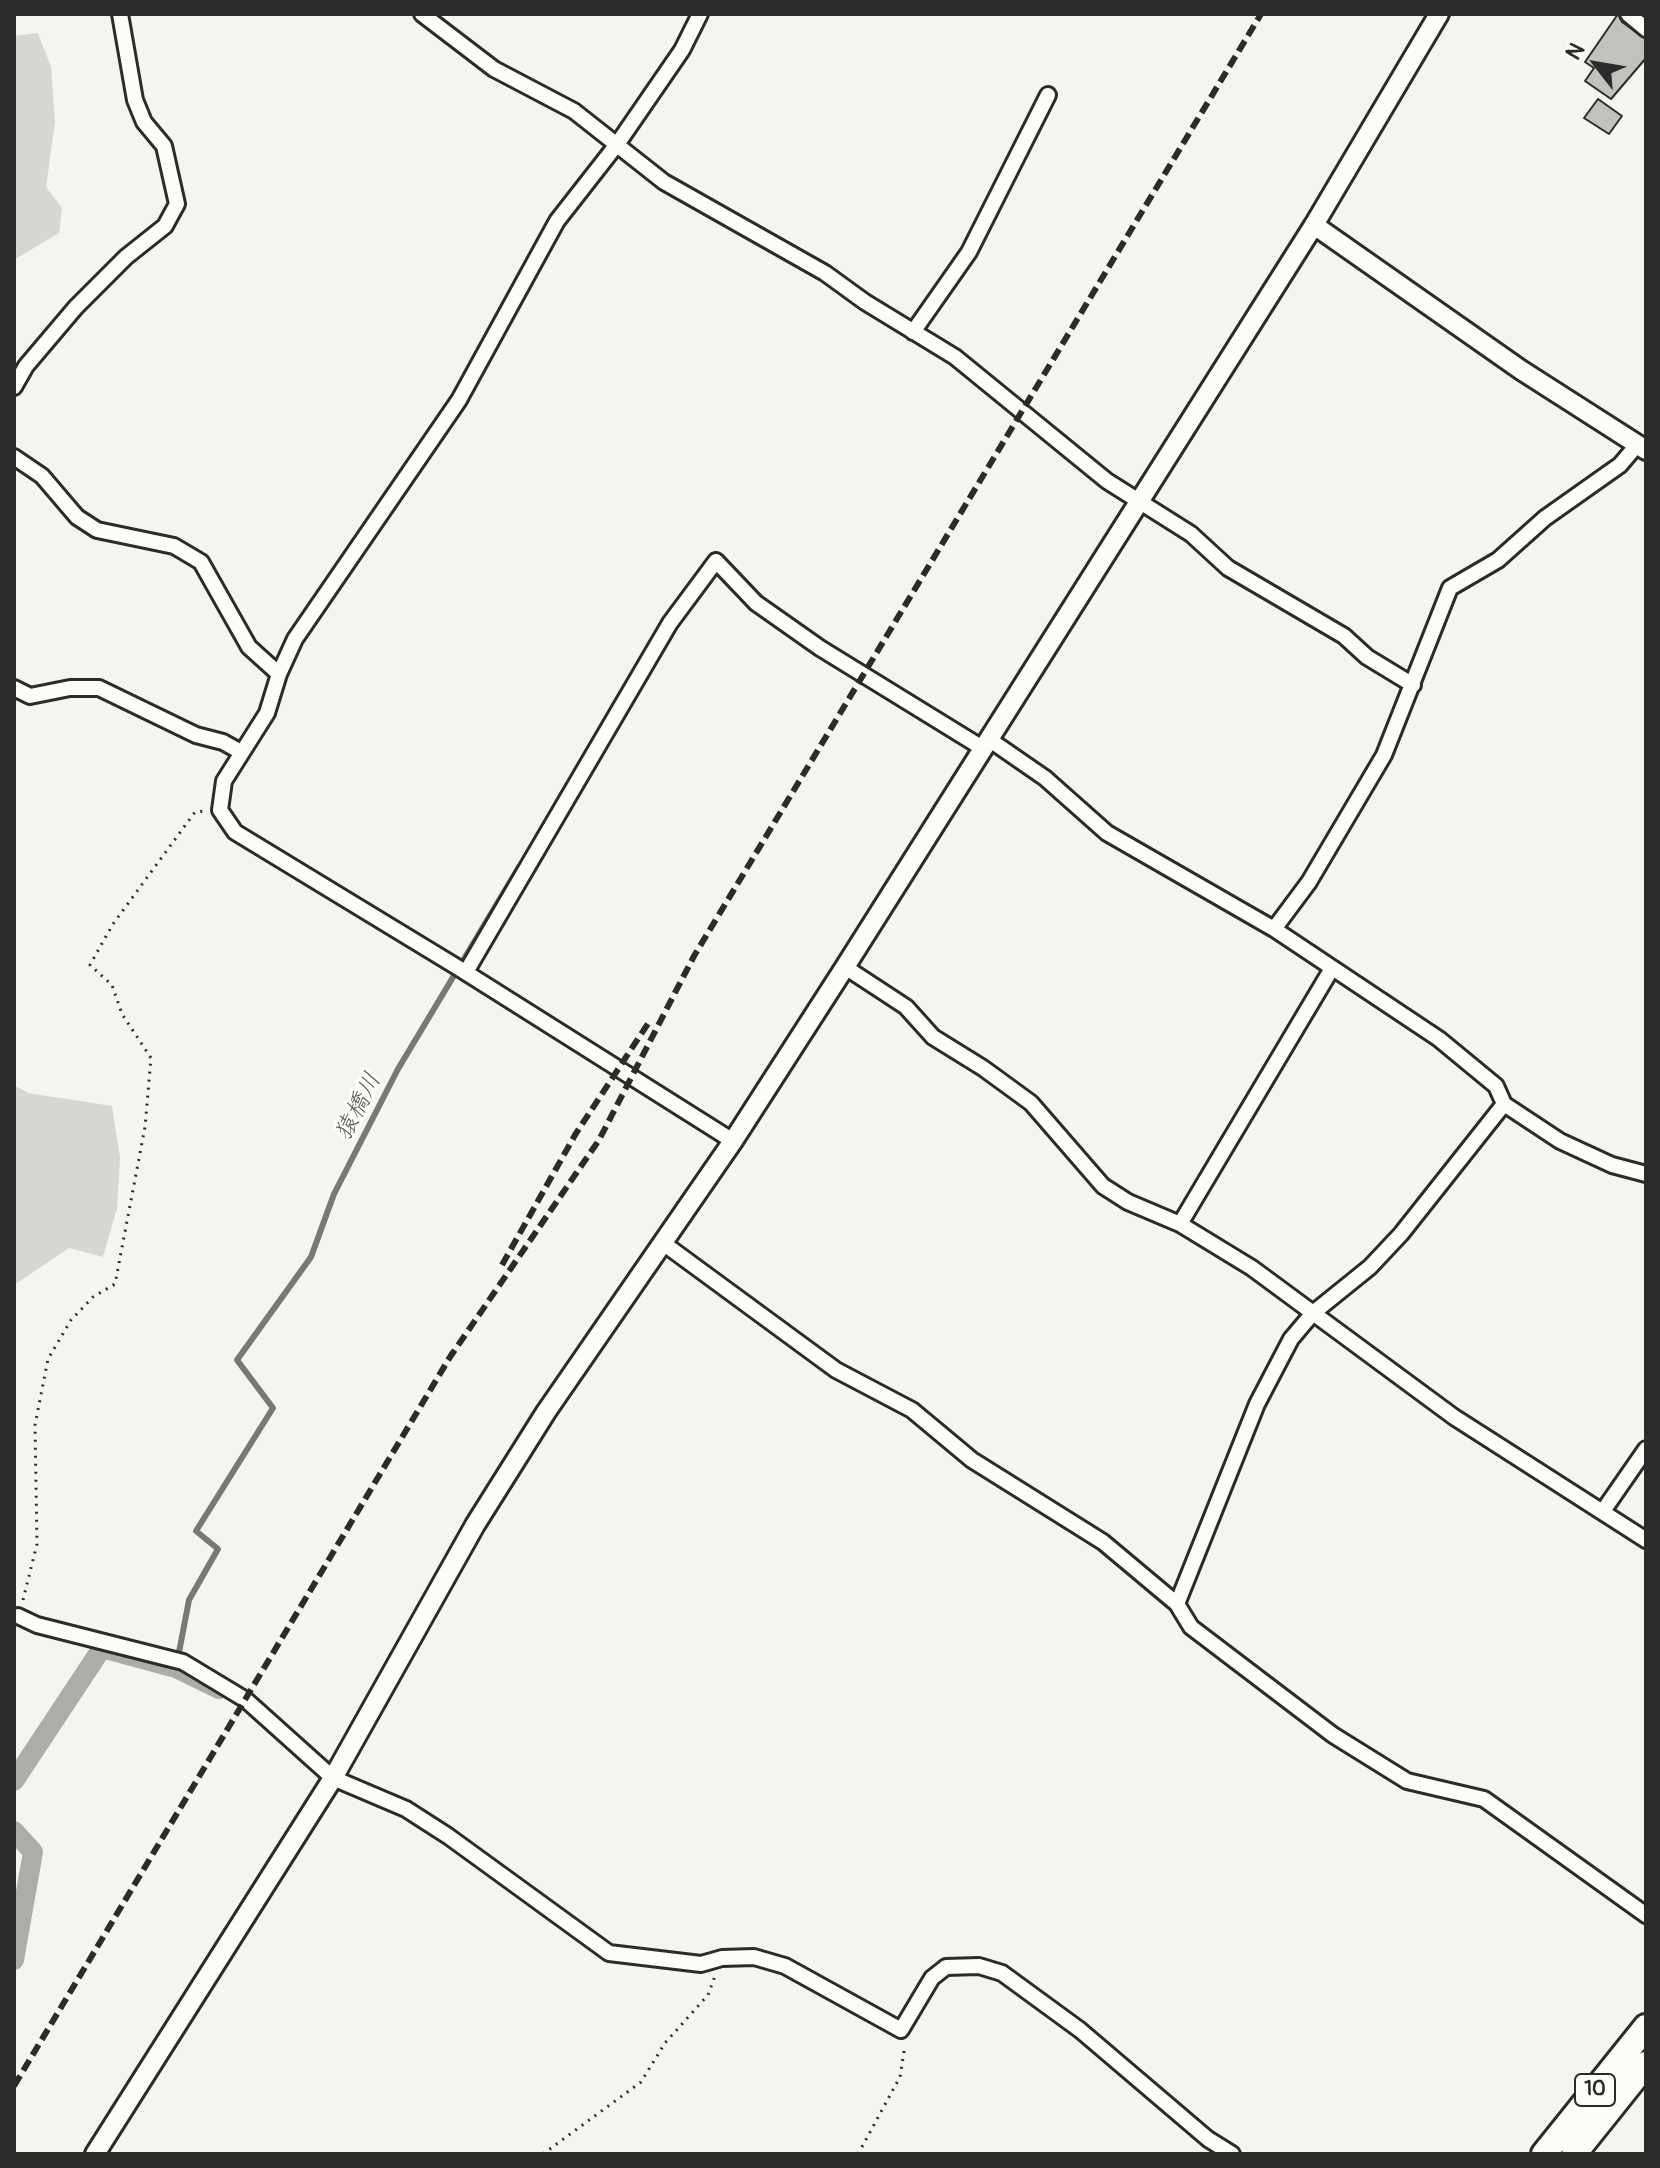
<!DOCTYPE html>
<html>
<head>
<meta charset="utf-8">
<style>
  body { margin:0 }
  #map { position:relative; width:1660px; height:2168px; overflow:hidden; background:#f5f4ef; font-family:Pangolin,sans-serif }
  canvas { display:block }
  .frame { position:absolute; inset:0; border:16px solid #2b2b2b; pointer-events:none }
  .north { position:absolute; left:1556px; top:24px; width:80px; height:80px; -webkit-text-stroke:6px #fdfcf7; paint-order:stroke; rotate:301deg; font-size:22px; font-weight:700; line-height:32px; text-align:center; color:#2b2b2b }
  .north::after { content:''; display:block; margin:auto; width:28px; height:36px; background:#2b2b2b; clip-path:polygon(50% 0,100% 100%,50% 72%,0 100%) }
</style>
</head>
<body>
<div id="map">
<canvas width="1660" height="2168"></canvas>
<div class="frame"></div>
<div class="north">N</div>
</div>
<script>
const c = document.querySelector('canvas').getContext('2d');
c.lineJoin = 'round';
function fill(path, color) {
  c.fillStyle = color;
  c.fill(path, 'evenodd');
}
function shape(rows) {
  const path = new Path2D();
  for (const r of rows) {
    path.moveTo(r[0], r[1]);
    for (let i = 2; i < r.length; i += 2) path.lineTo(r[i], r[i + 1]);
  }
  return path;
}
function trace(path, color, width, dash) {
  c.strokeStyle = color;
  c.lineWidth = width;
  c.lineCap = dash ? 'butt' : 'round';
  c.setLineDash(dash || []);
  c.stroke(path);
}
function label(font, color, halo, rows, align = 'center') {
  c.font = font + ' Pangolin,"Klee One",sans-serif';
  c.lineWidth = 7;
  c.setLineDash([]);
  c.textBaseline = 'middle';
  c.strokeStyle = halo;
  c.fillStyle = color;
  for (const [text, x, y, turn = 0] of rows) {
    c.save();
    c.translate(x, y);
    c.rotate((+turn || 0) * Math.PI / 180);
    c.textAlign = isNaN(turn) ? turn : align;
    if (halo) c.strokeText(text, 0, 0);
    c.fillText(text, 0, 0);
    c.restore();
  }
}
const green = shape([
  [38,33,51,67,55,122,46,187,62,208,59,233,14,260,14,36],
  [14,1085,28,1093,112,1106,120,1158,117,1208,103,1257,69,1248,14,1285]
]);
const stream = shape([
  [176,1668,189,1600,218,1549,196,1531,273,1408,237,1360,311,1257,334,1194,398,1069,519,867]
]);
const canal = shape([
  [14,1781,102,1648,176,1668,219,1689],
  [14,1831,33,1852,14,1960]
]);
const building = shape([
  [1618,14,1622,22,1646,39,1646,58,1611,99,1585,81,1594,68,1585,62,1618,14],
  [1598,99,1622,116,1609,134,1584,118,1598,99]
]);
const path = shape([
  [23,1600,37,1544,35,1425,48,1359,71,1320,93,1297,115,1284,145,1127,151,1058,122,1014,112,985,90,965,113,924,195,812,204,811],
  [543,2154,641,2082,665,2043,708,1995,715,1976],
  [858,2154,900,2077,905,2045]
]);
const minor = shape([
  [422,14,494,69,574,111,664,182,825,273,865,302,955,357,1107,481,1191,534,1228,568,1344,636,1367,657,1413,685],
  [700,14,682,50,618,143,557,221,459,400,295,639,279,674,267,713,224,781,220,810,235,832,457,967,733,1141],
  [1628,14,1646,29],
  [913,332,969,252,1048,95],
  [14,387,26,366,76,307,126,257,165,226,177,204,164,146,144,122,135,100,120,14],
  [14,457,42,476,77,517,97,530,174,546,201,562,249,647,279,674],
  [14,688,30,696,70,688,99,688,196,735,223,742,241,752],
  [990,740,1045,778,1107,833,1274,929,1439,1039,1496,1086,1504,1104,1560,1141,1612,1165,1646,1174],
  [1274,929,1309,882,1384,755,1450,588,1498,560,1545,518,1620,465,1637,445],
  [845,967,906,1007,933,1037,983,1068,1031,1103,1103,1186,1128,1202,1180,1224,1252,1268,1454,1417,1646,1540],
  [466,972,670,623,716,561,756,603,820,648,984,749],
  [1180,1224,1331,970],
  [663,1243,836,1370,912,1410,972,1460,1103,1542,1177,1604,1191,1627,1333,1735,1407,1781,1484,1799,1646,1915],
  [1603,1511,1646,1449],
  [1177,1604,1257,1404,1291,1339,1313,1313,1370,1267,1401,1234,1504,1104],
  [18,1616,37,1625,183,1662,246,1700,333,1778,406,1809,448,1836,609,1953,701,1964,722,1958,754,1957,785,1966,901,2030,932,1978,946,1967,979,1966,1002,1973,1080,2030,1208,2139,1232,2154]
]);
const tertiary = shape([
  [1314,225,1521,370,1646,450],
  [95,2154,333,1778,475,1525,546,1412,733,1141,845,967,1314,225,1439,14]
]);
const primary = shape([
  [1544,2154,1646,2027],
  [1574,2154,1646,2064]
]);
const rail = shape([
  [502,1265,575,1135,649,1022],
  [448,1360,599,1140,694,956,1261,14],
  [14,2086,453,1352]
]);
const shields = [
  [1595,2090,40]
];
const shieldNames = [
  ["10",1595,2090]
];
const waterNames = [
  ["猿橋川",359,1107,-63]
];
fill(green, '#d7d6d2');
trace(stream, '#797877', 6);
trace(canal, '#adaca9', 20);
fill(building, '#c2c1be');
trace(building, '#2b2b2b', 2);
trace(minor, '#2b2b2b', 20);
trace(tertiary, '#2b2b2b', 24);
trace(primary, '#2b2b2b', 30);
trace(path, '#2b2b2b', 3, [2, 6]);
trace(minor, '#fdfcf7', 14);
trace(tertiary, '#fdfcf7', 18);
trace(primary, '#fdfcf7', 24);
trace(rail, '#2b2b2b', 6, [12, 6]);
for (const [x, y, w] of shields) {
  const box = new Path2D();
  box.roundRect(x - w / 2, y - 16, w, 32, 6);
  c.fillStyle = '#fdfcf7';
  c.fill(box);
  trace(box, '#2b2b2b', 2);
}
label('bold 20px', '#2b2b2b', null, shieldNames);
label('italic 24px', '#585857', '#fdfcf7', waterNames);
</script>
</body>
</html>
